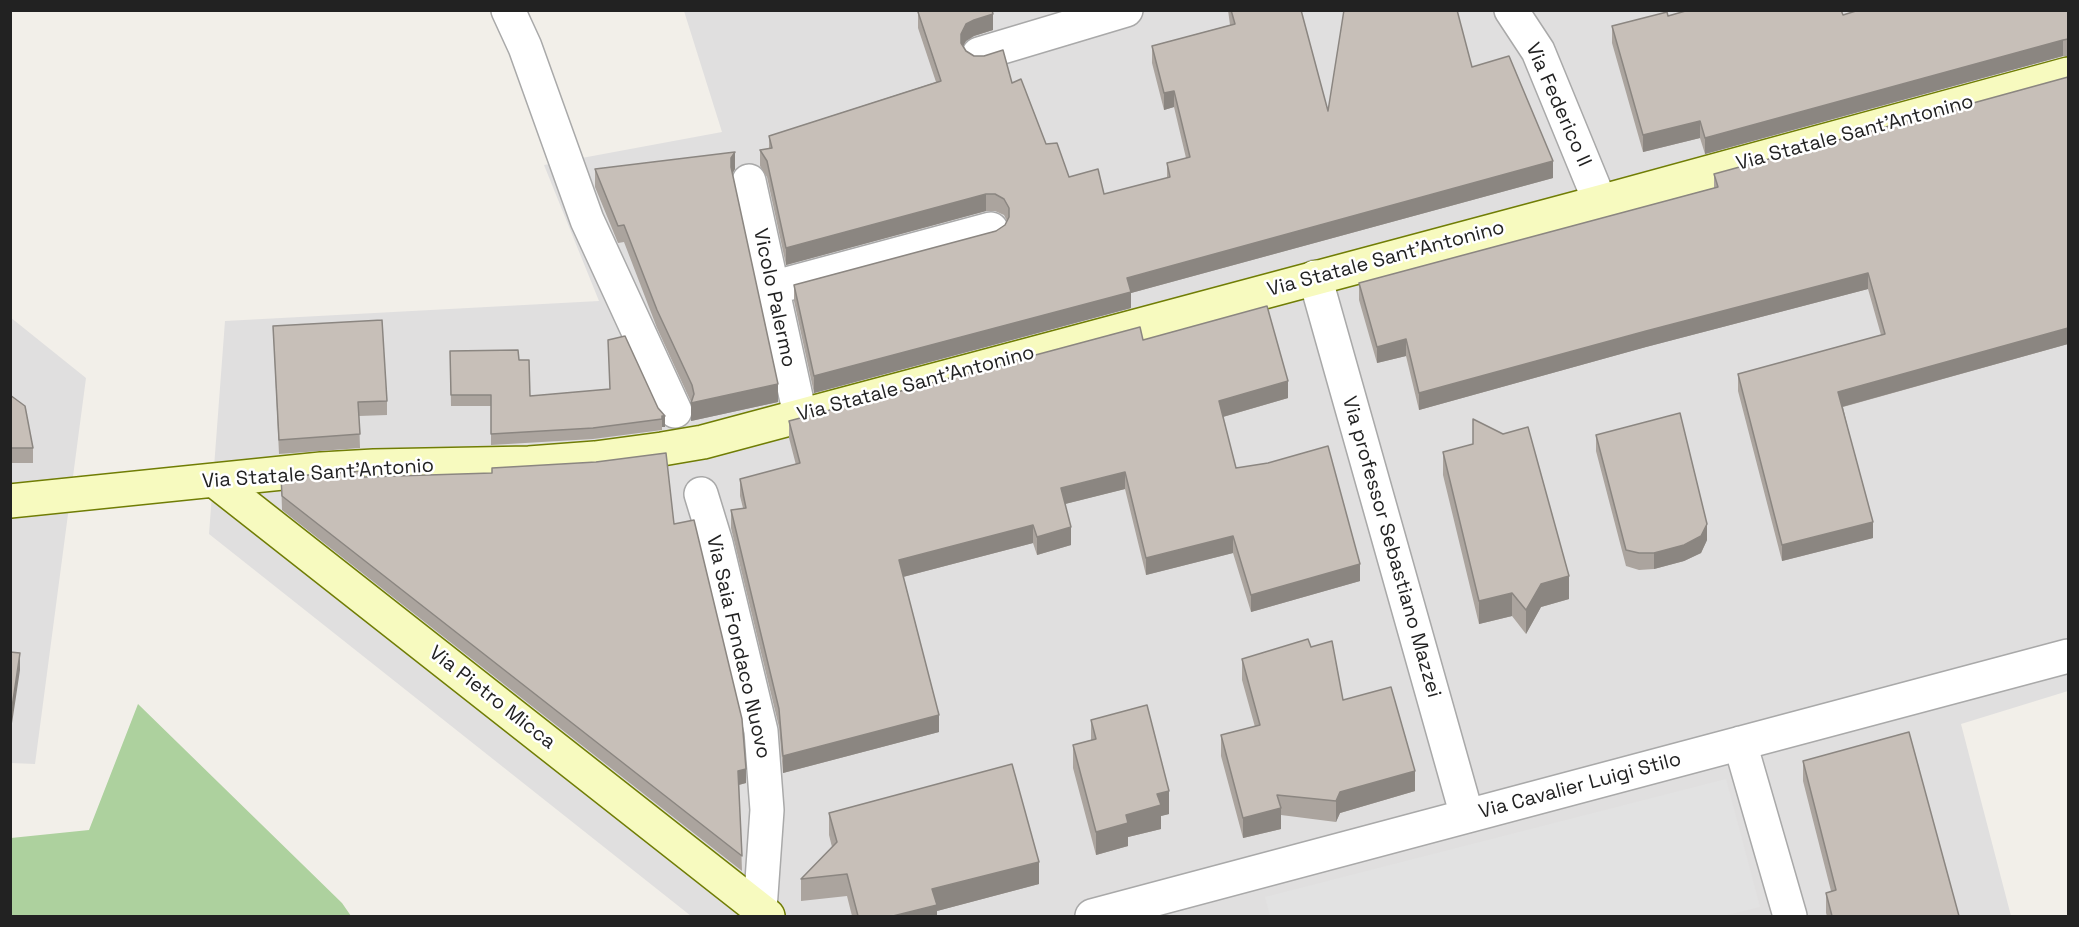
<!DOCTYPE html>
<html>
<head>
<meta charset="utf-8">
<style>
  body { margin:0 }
  #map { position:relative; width:2079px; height:927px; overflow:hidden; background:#f2efe9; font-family:"Space Grotesk",sans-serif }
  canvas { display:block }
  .frame { position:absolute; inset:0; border:12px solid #222; pointer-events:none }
</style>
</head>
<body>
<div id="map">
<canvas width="2079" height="927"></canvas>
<div class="frame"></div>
</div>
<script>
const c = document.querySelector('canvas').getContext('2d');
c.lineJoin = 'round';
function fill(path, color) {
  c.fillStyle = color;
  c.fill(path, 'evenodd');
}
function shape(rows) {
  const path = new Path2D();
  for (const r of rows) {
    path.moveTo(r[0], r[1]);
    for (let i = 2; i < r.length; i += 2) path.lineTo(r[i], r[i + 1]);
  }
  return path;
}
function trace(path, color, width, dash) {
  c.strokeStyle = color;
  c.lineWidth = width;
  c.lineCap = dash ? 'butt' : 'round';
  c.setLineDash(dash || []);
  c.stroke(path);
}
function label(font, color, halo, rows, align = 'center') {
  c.font = font + ' "Space Grotesk",sans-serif';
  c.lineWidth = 5;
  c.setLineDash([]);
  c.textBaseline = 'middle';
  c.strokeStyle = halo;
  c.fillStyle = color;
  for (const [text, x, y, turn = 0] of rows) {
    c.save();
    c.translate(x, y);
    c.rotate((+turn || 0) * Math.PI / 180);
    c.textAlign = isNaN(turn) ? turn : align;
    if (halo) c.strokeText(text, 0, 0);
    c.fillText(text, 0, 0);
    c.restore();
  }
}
const residential = shape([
  [684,11,2068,11,2068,691,1961,724,2011,916,691,916,209,534,225,321,599,301,544,165,722,132],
  [10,317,86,378,35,764,11,763]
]);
const forest = shape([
  [138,704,342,903,351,916,11,916,11,838,89,830]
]);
const parking = shape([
  [1726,779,1760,907,1723,916,1270,916,1265,897]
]);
const street = shape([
  [508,10,525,47,587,220,675,411],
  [1511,10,1538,51,1600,202],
  [979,54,1126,10],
  [749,181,800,415],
  [1315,277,1467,816],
  [772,288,991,229],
  [701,494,716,543,761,731,767,810,760,909],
  [1740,743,1790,916],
  [1092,916,2068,656]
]);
const secondary = shape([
  [215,481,768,916],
  [10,501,321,469,374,466,529,463,595,458,662,449,703,442,1600,202,2068,74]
]);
const wall = shape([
  [1228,10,1301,10,1328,111,1472,67,1553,178,1131,293,1131,308,814,393,794,301,794,285,996,231,1005,225,1007,221,1004,215,995,211,986,211,786,265,767,177,760,166,760,150,769,149,769,136,936,82,918,28,918,12,993,30,974,36,966,41,963,46,966,51,1012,83,1046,144,1069,177,1104,194,1167,178,1167,163,1186,158,1174,107,1164,110,1152,63,1152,46,1230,25],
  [2068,10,2068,56,2063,56,1705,154,1700,138,1643,152,1612,43,1612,26,1668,16,1843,15],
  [595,169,735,169,732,174,778,402,691,421,691,402,657,328,624,242,618,243,595,187],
  [1714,174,2068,344,1843,407,1873,538,1782,561,1738,391,1738,374,1881,335,1868,289,1646,347,1419,410,1406,356,1377,363,1359,300,1359,283,1714,188],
  [273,326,387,401,387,415,359,416,360,448,279,454],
  [608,340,658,408,665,427,662,427,662,430,593,439,491,445,491,406,451,406,450,351,519,360,530,396,610,389],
  [1143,340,1288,398,1223,417,1236,468,1360,581,1251,612,1233,553,1146,575,1125,489,1065,504,1071,545,1037,555,1033,543,903,577,939,732,783,773,779,727,731,528,731,510,743,508,740,496,740,479,796,465,789,438,789,421],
  [10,395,33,448,33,463,10,463],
  [1596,435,1707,540,1701,553,1684,561,1654,569,1639,570,1626,566,1596,451],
  [1443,452,1569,599,1541,607,1526,634,1512,616,1479,624,1443,475],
  [281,477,364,477,674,524,746,783,739,785,742,871,282,510],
  [1311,647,1343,700,1415,791,1340,813,1336,822,1281,815,1281,829,1243,838,1221,756,1221,735,1255,727,1242,680,1242,659],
  [1091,720,1169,814,1161,816,1161,829,1128,837,1128,846,1096,855,1073,768,1073,745,1091,740],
  [1803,761,1959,916,1827,916,1826,913,1826,893,1831,891,1803,781],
  [829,813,1039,884,937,911,937,916,852,916,847,896,801,901,801,879,832,847,829,835]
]);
const shadedWall = shape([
  [993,14,993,30,974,36,966,41,961,50,961,34,966,24,974,20],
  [2063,40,2063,56,1705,154,1705,138],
  [1174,91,1174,107,1164,110,1164,93],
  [1700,121,1700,138,1643,152,1643,135],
  [735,152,735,169,731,176,731,158],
  [1553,161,1553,178,1131,293,1131,308,814,393,814,376,1127,278],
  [986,194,986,211,786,265,786,248],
  [1868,273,1868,289,1646,347,1419,410,1419,393,1646,331],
  [2068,328,2068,344,1838,408,1838,392],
  [1406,339,1406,356,1377,363,1377,347],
  [1288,381,1288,398,1219,418,1219,401],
  [778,384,778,402,691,421,691,403],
  [662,416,665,416,665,427,662,427],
  [1125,472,1125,489,1061,505,1061,488],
  [1873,522,1873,538,1782,561,1782,545],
  [1707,524,1707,540,1701,553,1684,561,1654,569,1654,553],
  [1033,525,1033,543,899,578,899,560],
  [1071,527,1071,545,1037,555,1037,537],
  [1233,536,1233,553,1146,575,1146,558],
  [1360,564,1360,581,1251,612,1251,595],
  [1569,576,1569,599,1541,607,1526,634,1526,610,1541,584],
  [1512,593,1512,616,1479,624,1479,601],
  [20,653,20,670,11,730,11,714],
  [939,715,939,732,783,773,783,756],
  [746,769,746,783,738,785,738,771],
  [1415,771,1415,791,1340,813,1336,822,1336,801,1340,792],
  [1169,791,1169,814,1161,816,1161,829,1128,837,1128,846,1096,855,1096,832,1126,815,1157,794],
  [1281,808,1281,829,1243,838,1243,818],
  [1039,862,1039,884,937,911,937,916,893,916,932,889]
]);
const building = shape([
  [921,10,992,10,993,14,974,20,966,24,961,34,961,43,966,51,974,56,984,56,1003,50,1012,83,1021,79,1046,144,1057,143,1069,177,1098,169,1104,194,1170,177,1167,163,1190,157,1174,91,1164,93,1152,46,1235,24,1231,10,1301,10,1328,111,1344,10,1457,10,1472,67,1509,56,1553,161,1127,278,1131,292,814,376,794,285,996,231,1005,225,1009,217,1009,208,1004,199,995,194,986,194,786,248,767,161,760,150,772,148,769,136,941,81,918,12,921,10],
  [1689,10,1841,10,1843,15,1859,10,2068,10,2068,39,2063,40,1705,138,1700,121,1643,135,1612,26,1667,12,1668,16,1689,10],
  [2068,77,2068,328,1838,392,1873,522,1782,545,1738,374,1885,334,1868,273,1646,331,1419,393,1406,339,1377,347,1359,283,1718,187,1714,174,2068,77],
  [735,152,731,158,731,167,778,384,691,403,694,394,692,385,657,310,624,225,618,226,595,169,735,152],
  [1267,306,1288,381,1219,401,1236,468,1268,463,1328,446,1360,564,1251,595,1233,536,1146,558,1125,472,1061,488,1071,527,1037,537,1033,525,899,560,939,715,783,756,779,709,731,510,746,508,740,479,800,463,789,421,1140,327,1143,340,1267,306],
  [382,320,387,401,358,402,360,434,279,440,273,326,382,320],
  [625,336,658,408,665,416,662,416,662,419,593,428,491,434,491,395,451,395,450,351,518,350,519,360,529,360,530,396,610,389,608,340,625,336],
  [10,395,25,406,33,448,10,448,10,395],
  [1680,413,1707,524,1701,536,1684,545,1654,553,1639,553,1626,550,1596,435,1680,413],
  [1473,419,1503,434,1528,427,1569,576,1541,584,1526,610,1512,593,1479,601,1443,452,1473,444,1473,419],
  [666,453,674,524,694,520,742,719,746,769,738,771,742,856,282,496,281,477,363,471,364,477,492,473,492,468,596,462,666,453],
  [1308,639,1311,647,1332,641,1343,700,1391,687,1415,771,1340,792,1336,801,1277,795,1281,808,1243,818,1221,735,1260,725,1242,659,1308,639],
  [10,652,20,653,11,714,10,714,10,652],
  [1147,705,1169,791,1157,794,1161,805,1126,815,1128,823,1096,832,1073,745,1096,739,1091,720,1147,705],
  [1909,732,1959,916,1832,916,1826,893,1836,890,1803,761,1909,732],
  [1012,764,1039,862,932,889,937,905,893,916,858,916,847,874,801,879,837,842,829,813,1012,764]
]);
const streetNames = [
  ["Via Federico II",1558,105,66],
  ["Via Statale Sant'Antonino",1855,133,-15],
  ["Via Statale Sant'Antonino",1386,259,-15],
  ["Vicolo Palermo",774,298,78],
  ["Via Statale Sant'Antonino",916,384,-15],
  ["Via Statale Sant'Antonio",318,474,-4],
  ["Via professor Sebastiano Mazzei",1391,547,74],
  ["Via Saia Fondaco Nuovo",738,647,77],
  ["Via Pietro Micca",492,698,38],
  ["Via Cavalier Luigi Stilo",1580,786,-15]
];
fill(residential, '#e0dfdf');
fill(forest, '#add19e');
fill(parking, '#e2e2e2');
trace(street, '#a9a9a9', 36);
trace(secondary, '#707d05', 36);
trace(street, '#fff', 33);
trace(secondary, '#f7fabf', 33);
fill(wall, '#aba49e');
fill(shadedWall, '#8b8681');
fill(building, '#c7bfb8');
trace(building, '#8b8681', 1.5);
label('20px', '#222', '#fff', streetNames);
</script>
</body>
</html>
